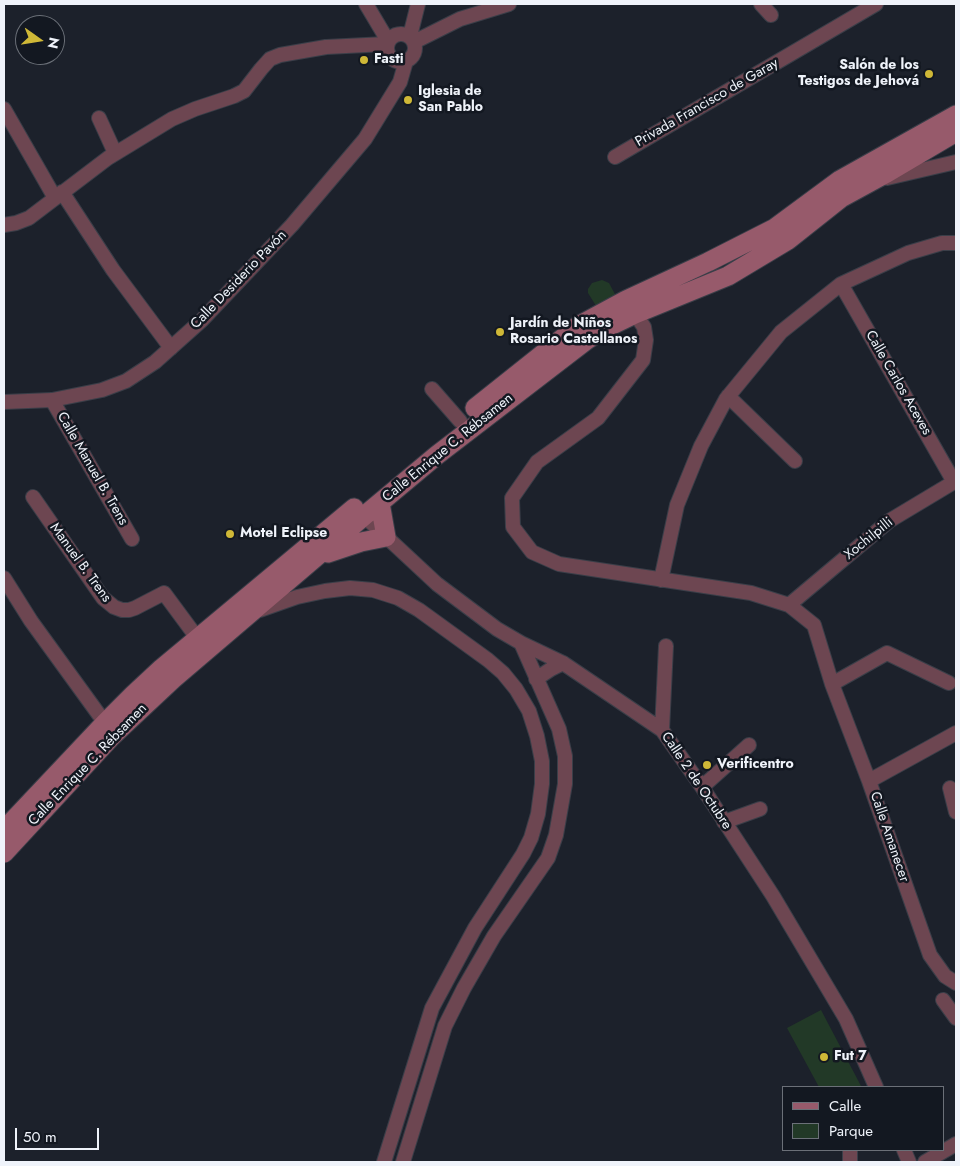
<!DOCTYPE html>
<html>
<head>
<meta charset="utf-8">
<style>
  body { margin:0 }
  #map { position:relative; width:960px; height:1166px; overflow:hidden; background:#1c212b; font-family:Jost,sans-serif }
  canvas { display:block }
  .frame { position:absolute; inset:0; border:5px solid #eff3fa; pointer-events:none }
  .legend { position:absolute; left:782px; top:1086px; width:162px; height:65px; box-sizing:border-box; background:#131821; border:1px solid #6b7078; margin:0; padding:6px 9px; list-style:none; font-size:15px; color:#eff3fa }
  .legend li { display:flex; align-items:center; gap:10px; height:25px }
  .legend b { width:25px; border:1px solid #6b7078 }
  .north { position:absolute; left:15px; top:15px; width:50px; height:50px; box-sizing:border-box; background:#131821; border:1px solid #6b7078; border-radius:50%; rotate:103deg; font-size:14px; font-weight:700; line-height:20px; text-align:center; color:#eff3fa }
  .north::after { content:''; display:block; margin:auto; width:18px; height:22px; background:#cfb837; clip-path:polygon(50% 0,100% 100%,50% 72%,0 100%) }
  .scale { position:absolute; left:15px; top:1128px; width:84px; height:22px; box-sizing:border-box; border:2px solid #eff3fa; border-top:0; padding-left:6px; font-size:15px; line-height:18px; white-space:nowrap; color:#eff3fa; -webkit-text-stroke:4px #131821; paint-order:stroke }
</style>
</head>
<body>
<div id="map">
<canvas width="960" height="1166"></canvas>
<div class="frame"></div>
<ul class="legend">
<li><b style="height:6px;background:#975a6b"></b>Calle</li>
<li><b style="height:14px;background:#223927"></b>Parque</li>
</ul>
<div class="north">N</div>
<div class="scale">50 m</div>
</div>
<script>
const c = document.querySelector('canvas').getContext('2d');
c.lineJoin = 'round';
function fill(path, color) {
  c.fillStyle = color;
  c.fill(path, 'evenodd');
}
function shape(rows) {
  const path = new Path2D();
  for (const r of rows) {
    if (r.length === 3) {
      path.moveTo(r[0] + r[2], r[1]);
      path.arc(r[0], r[1], r[2], 0, 2 * Math.PI);
      continue;
    }
    path.moveTo(r[0], r[1]);
    for (let i = 2; i < r.length; i += 2) path.lineTo(r[i], r[i + 1]);
  }
  return path;
}
function trace(path, color, width, dash) {
  c.strokeStyle = color;
  c.lineWidth = width;
  c.lineCap = dash ? 'butt' : 'round';
  c.setLineDash(dash || []);
  c.stroke(path);
}
function label(font, color, halo, rows, align = 'center') {
  c.font = font + ' Jost,sans-serif';
  c.lineWidth = 5;
  c.setLineDash([]);
  c.textBaseline = 'middle';
  c.strokeStyle = halo;
  c.fillStyle = color;
  for (const [text, x, y, turn = 0] of rows) {
    c.save();
    c.translate(x, y);
    c.rotate((+turn || 0) * Math.PI / 180);
    c.textAlign = isNaN(turn) ? turn : align;
    if (halo) c.strokeText(text, 0, 0);
    c.fillText(text, 0, 0);
    c.restore();
  }
}
const green = shape([
  [602,280,609,283,617,298,598,309,588,293,588,289,592,283],
  [821,1010,861,1086,859,1087,819,1087,787,1028]
]);
const street = shape([
  [366,4,388,41],
  [761,4,771,15],
  [401,48,14],
  [410,36,418,4],
  [414,42,460,19,509,4],
  [4,109,55,198],
  [99,118,115,153],
  [615,157,876,4],
  [887,177,887,178,956,162],
  [62,192,113,270,171,348],
  [4,225,16,223,29,218,108,158,172,119,195,109,234,96,244,91,261,69,270,59,280,55,326,47,386,44],
  [841,284,954,482],
  [635,314,644,327,646,340,643,360,598,418,537,462,512,498,513,527,532,552,559,564,751,593,789,605,814,625,832,684,869,781,930,955,945,976,956,983],
  [432,389,460,421],
  [728,396,795,461],
  [52,400,132,539],
  [4,402,52,400,102,390,126,381,155,362,202,320,292,225,365,139,400,82,406,61],
  [33,497,103,598,114,607,122,610,129,610,135,608,164,593,198,639],
  [356,514,364,516,437,584,497,629,521,643,563,663,662,730,702,787,773,896,846,1019,876,1087],
  [4,578,31,621,105,723],
  [661,580,677,505,701,446,726,399,781,332,841,284,908,253,942,243,956,243],
  [789,605,889,521,954,482,956,482],
  [260,610,297,597,325,591,350,588,373,590,398,598,419,610,488,660,503,673,516,689,529,711,537,736,542,761,542,784,538,814,531,838,523,854,475,928,432,1008,384,1162],
  [536,679,551,669,563,663],
  [832,684,887,653,949,683],
  [662,730,666,646],
  [869,781,956,733],
  [702,787,749,745],
  [950,788,956,812],
  [724,822,760,809],
  [943,1000,956,1018],
  [904,1150,909,1162],
  [403,1162,445,1026,464,988,494,936,548,858,556,835,565,784,565,756,559,729,521,643],
  [850,1162,850,1150],
  [925,1162,956,1144]
]);
const secondary = shape([
  [475,408,578,326,626,300,708,262,775,228,840,180,956,115],
  [328,553,361,542,386,537,380,503],
  [4,830,105,723,133,695,162,668,354,508],
  [4,853,112,736,173,679,364,516,437,455,588,339,608,327,635,314,728,276,788,240,841,198,885,174,956,132]
]);
const markers = [
  [364,60,5,"#cfb837"],
  [929,74,5,"#cfb837"],
  [408,100,5,"#cfb837"],
  [500,332,5,"#cfb837"],
  [230,534,5,"#cfb837"],
  [707,765,5,"#cfb837"],
  [824,1057,5,"#cfb837"]
];
const poiNames = [
  ["Fasti",374,60],
  ["Salón de los",919,66,"right"],
  ["Testigos de Jehová",919,82,"right"],
  ["Iglesia de",418,92],
  ["San Pablo",418,108],
  ["Jardín de Niños",510,324],
  ["Rosario Castellanos",510,340],
  ["Motel Eclipse",240,534],
  ["Verificentro",717,765],
  ["Fut 7",834,1057]
];
const streetNames = [
  ["Privada Francisco de Garay",707,103,-30],
  ["Calle Desiderio Pavón",239,280,-46],
  ["Calle Carlos Aceves",898,383,60],
  ["Calle Enrique C. Rébsamen",448,448,-39],
  ["Calle Manuel B. Trens",92,469,60],
  ["Xochilpilli",869,539,-39],
  ["Manuel B. Trens",80,563,54],
  ["Calle Enrique C. Rébsamen",88,765,-46],
  ["Calle 2 de Octubre",696,781,56],
  ["Calle Amanecer",889,837,71]
];
fill(green, '#223927');
trace(street, '#3a3e48', 16);
trace(secondary, '#3a3e48', 21);
trace(street, '#6d4651', 14);
trace(secondary, '#975a6b', 19);
for (const [x, y, r, color] of markers) {
  const dot = new Path2D();
  dot.arc(x, y, r, 0, 2 * Math.PI);
  c.fillStyle = color;
  c.fill(dot);
  trace(dot, '#131821', 2);
}
label('bold 14px', '#eff3fa', '#131821', poiNames, 'left');
label('14px', '#eff3fa', '#131821', streetNames);
</script>
</body>
</html>
